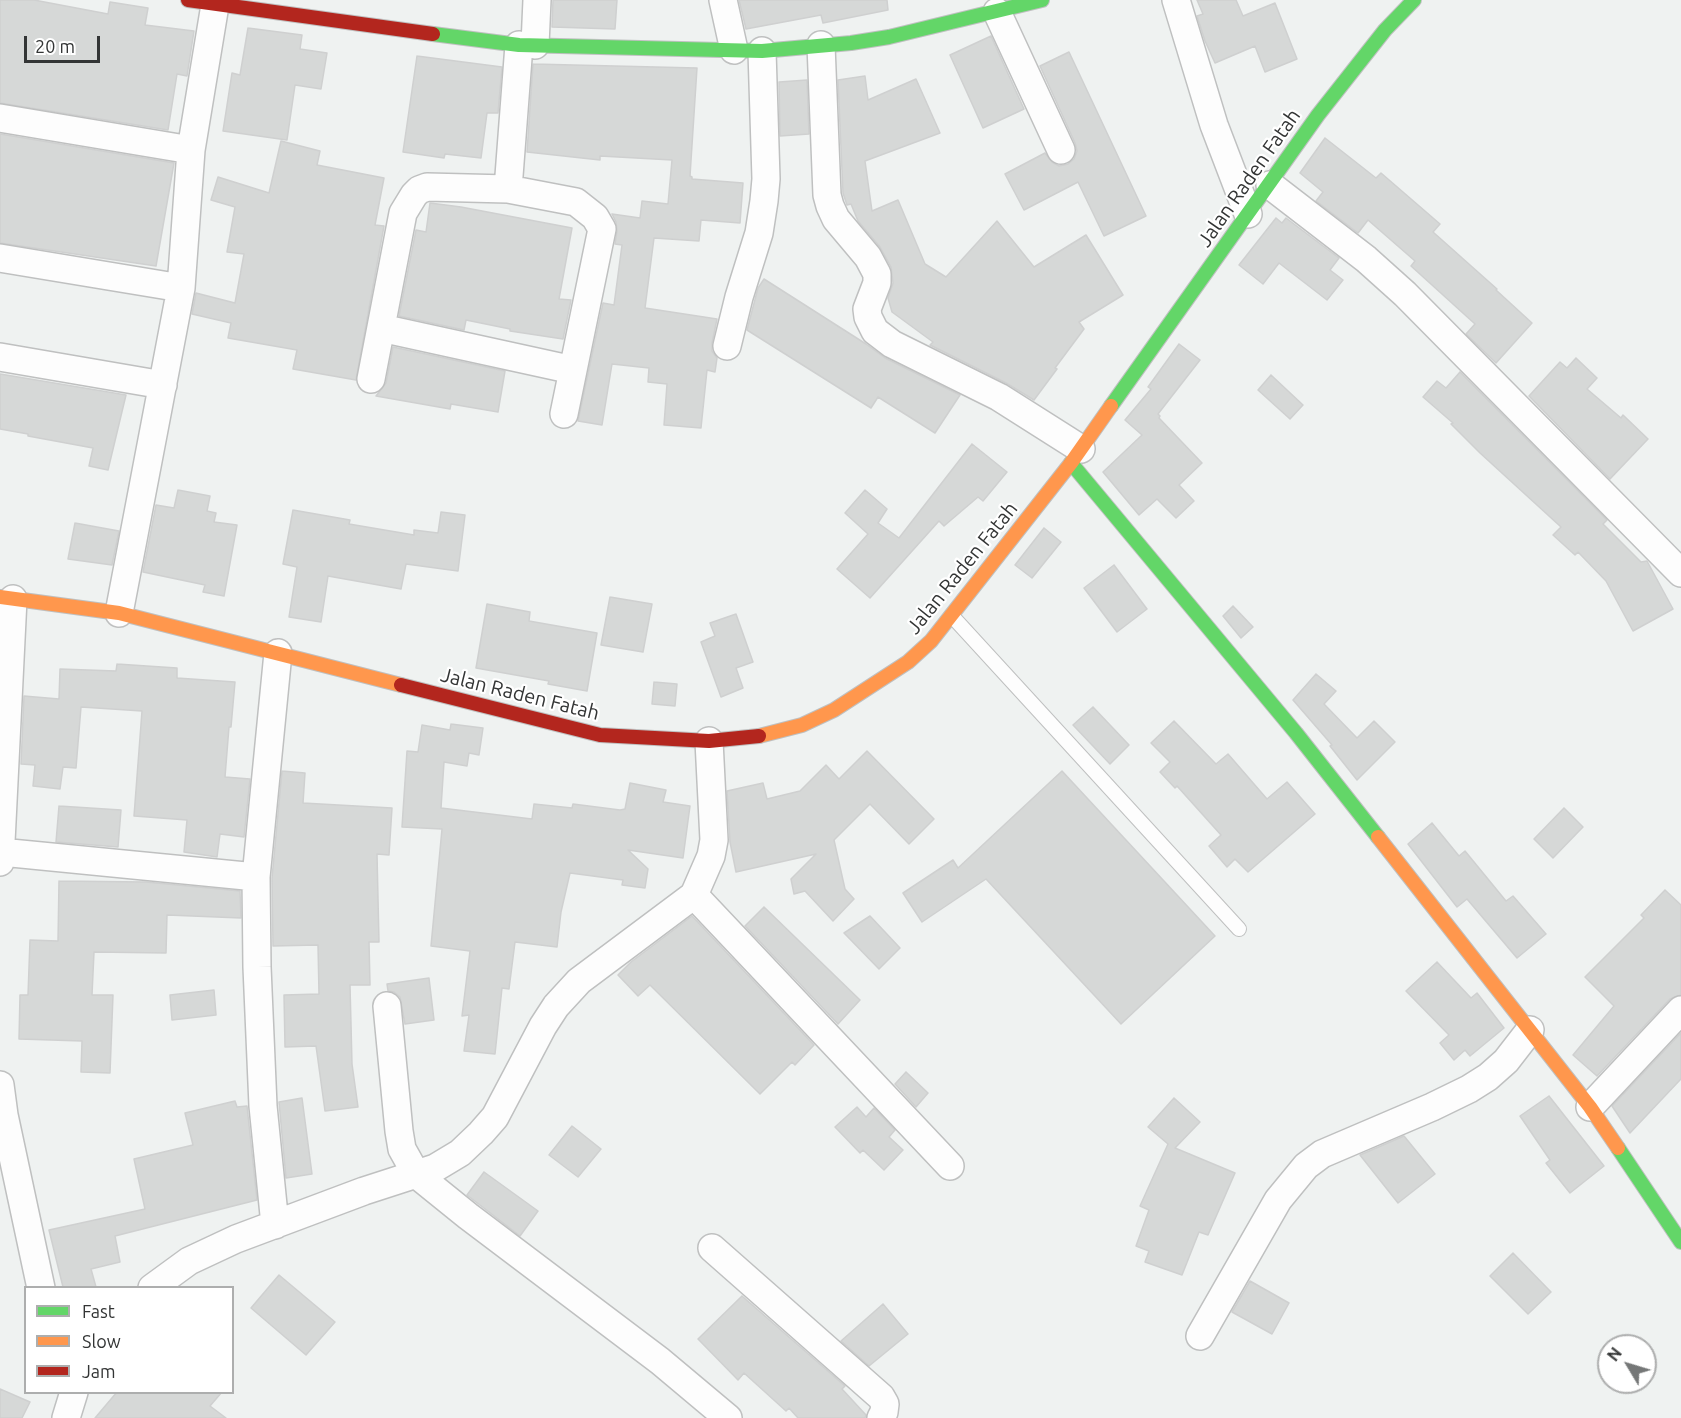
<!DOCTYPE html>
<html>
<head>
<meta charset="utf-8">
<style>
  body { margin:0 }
  #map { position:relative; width:1681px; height:1418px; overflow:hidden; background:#eff2f1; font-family:Ubuntu,sans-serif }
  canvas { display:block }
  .legend { position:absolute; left:24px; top:1286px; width:210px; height:108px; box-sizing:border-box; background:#fff; border:2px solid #adaeae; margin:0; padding:8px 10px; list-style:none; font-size:18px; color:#333535 }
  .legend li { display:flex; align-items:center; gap:12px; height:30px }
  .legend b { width:30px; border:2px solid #adaeae }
  .north { position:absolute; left:1597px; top:1334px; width:60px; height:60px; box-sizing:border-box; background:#fff; border:2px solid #adaeae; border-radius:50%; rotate:308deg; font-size:16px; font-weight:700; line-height:24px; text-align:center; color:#333535 }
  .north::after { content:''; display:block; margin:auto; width:21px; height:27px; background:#757777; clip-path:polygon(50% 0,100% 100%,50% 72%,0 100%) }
  .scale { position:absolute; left:24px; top:36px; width:76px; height:27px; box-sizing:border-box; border:3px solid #333535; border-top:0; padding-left:8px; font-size:18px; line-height:21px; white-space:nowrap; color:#333535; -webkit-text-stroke:4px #fff; paint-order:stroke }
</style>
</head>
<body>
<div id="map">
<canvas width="1681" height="1418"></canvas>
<ul class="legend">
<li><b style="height:8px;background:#63d668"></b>Fast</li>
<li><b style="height:8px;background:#ff974d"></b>Slow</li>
<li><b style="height:8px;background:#b3261e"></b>Jam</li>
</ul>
<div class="north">N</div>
<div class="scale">20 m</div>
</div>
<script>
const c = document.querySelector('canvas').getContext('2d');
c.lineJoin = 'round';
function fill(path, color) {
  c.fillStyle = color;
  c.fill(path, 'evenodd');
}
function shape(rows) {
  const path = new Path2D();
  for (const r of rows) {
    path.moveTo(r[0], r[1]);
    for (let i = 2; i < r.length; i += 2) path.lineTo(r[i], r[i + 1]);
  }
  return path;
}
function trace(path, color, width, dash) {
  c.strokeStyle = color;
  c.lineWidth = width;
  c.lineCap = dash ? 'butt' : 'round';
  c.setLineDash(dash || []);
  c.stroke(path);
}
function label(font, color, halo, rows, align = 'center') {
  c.font = font + ' Ubuntu,sans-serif';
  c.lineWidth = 4.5;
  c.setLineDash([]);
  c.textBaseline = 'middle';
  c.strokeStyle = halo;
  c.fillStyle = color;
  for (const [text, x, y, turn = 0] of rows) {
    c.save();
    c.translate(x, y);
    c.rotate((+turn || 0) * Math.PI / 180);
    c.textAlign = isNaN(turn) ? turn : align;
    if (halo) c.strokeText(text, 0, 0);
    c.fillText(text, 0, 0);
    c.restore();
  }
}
const building = shape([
  [0,0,34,0,108,14,110,2,148,8,145,25,194,31,187,76,177,74,168,130,0,103,0,0],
  [553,0,617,0,615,29,552,27,553,0],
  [739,0,887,0,888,10,823,23,821,15,746,29,739,0],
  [1197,0,1236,0,1243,16,1275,3,1297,59,1265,72,1255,46,1215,63,1205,41,1197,16,1203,14,1197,0],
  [248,28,302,35,300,49,327,53,321,89,295,85,287,140,223,131,232,73,240,75,248,28],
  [991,36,1024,109,983,128,950,55,991,36],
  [1069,52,1146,216,1104,236,1078,182,1024,210,1005,174,1045,153,1052,162,1059,166,1068,164,1074,159,1077,151,1075,143,1040,66,1069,52],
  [417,56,502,67,498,113,487,113,481,158,445,154,444,158,403,152,417,56],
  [533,64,697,68,690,176,692,177,692,179,743,183,740,223,701,220,699,241,654,238,645,308,717,319,712,343,712,351,717,358,715,372,707,370,701,428,664,425,667,384,648,382,649,368,612,364,602,425,578,421,603,303,614,305,622,245,615,244,617,231,616,222,612,214,640,218,642,201,668,204,672,160,600,156,600,160,527,152,533,64],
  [865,76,868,100,916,79,940,133,865,161,872,211,898,200,925,264,946,277,997,221,1034,267,1086,235,1123,295,1079,322,1084,329,1055,368,1057,369,1034,400,1006,383,930,345,933,342,892,312,888,298,893,283,891,267,880,247,858,221,851,204,847,205,843,193,838,80,865,76],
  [807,80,809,134,780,136,779,82,807,80],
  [0,134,174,163,156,266,0,243,0,134],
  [1325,138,1376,178,1381,173,1440,224,1433,232,1497,289,1496,290,1532,323,1496,363,1466,334,1475,324,1411,266,1415,261,1368,220,1358,233,1316,201,1323,192,1300,173,1325,138],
  [281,141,320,151,317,165,384,178,375,225,384,226,356,380,293,369,297,350,228,338,231,323,192,314,196,293,235,303,244,254,227,252,235,207,211,200,218,177,269,193,281,141],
  [430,203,461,207,572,228,559,299,571,300,563,339,510,331,510,329,466,320,464,330,399,316,416,230,426,232,430,203],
  [1276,218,1282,223,1286,218,1339,258,1330,270,1343,280,1327,300,1279,263,1263,284,1239,265,1276,218],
  [764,279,866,344,885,358,960,395,935,433,878,397,871,408,747,330,758,288,764,279],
  [1179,344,1200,360,1158,414,1160,416,1159,418,1202,463,1179,485,1194,501,1176,518,1157,499,1139,515,1103,472,1142,435,1125,420,1151,389,1148,387,1179,344],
  [393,347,505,371,498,412,451,404,450,409,376,396,386,383,393,347],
  [1576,358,1597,378,1587,389,1621,418,1623,415,1648,439,1610,479,1529,396,1560,362,1567,368,1576,358],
  [1460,372,1607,520,1603,524,1641,562,1647,561,1673,609,1633,631,1606,581,1578,552,1575,555,1553,535,1561,527,1480,453,1451,424,1453,423,1423,397,1437,381,1446,388,1460,372],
  [0,374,126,395,108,470,89,466,93,448,28,436,28,434,0,429,0,374],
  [1271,375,1303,405,1290,419,1258,390,1271,375],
  [972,444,1007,472,983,501,978,497,944,526,939,521,870,598,837,569,868,534,845,513,865,490,887,509,878,523,899,538,972,444],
  [178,490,210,496,207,511,216,513,214,522,237,525,224,596,203,592,205,585,143,572,156,505,174,508,178,490],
  [293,510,350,520,349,524,414,535,414,530,438,533,441,512,465,515,458,571,406,564,401,589,328,576,321,622,289,617,297,567,283,564,293,510],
  [75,523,119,531,112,565,68,559,75,523],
  [1044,528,1061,542,1032,578,1015,565,1044,528],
  [1114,565,1147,609,1117,632,1084,588,1114,565],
  [610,597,652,604,643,652,601,645,610,597],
  [487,604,530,612,529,621,597,633,587,691,548,684,549,681,476,668,487,604],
  [1233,606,1253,627,1241,638,1223,616,1233,606],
  [736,614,753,662,736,668,743,688,721,697,701,642,715,636,710,623,736,614],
  [117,664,177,668,177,678,235,682,231,727,229,727,225,777,250,779,244,837,220,834,217,857,184,852,187,820,134,816,142,711,81,707,76,768,63,767,60,789,33,786,35,765,21,764,24,696,59,699,60,669,116,671,117,664],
  [1316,674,1336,691,1324,704,1357,738,1374,721,1395,742,1357,780,1330,746,1332,745,1293,700,1316,674],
  [654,682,677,684,675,706,652,704,654,682],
  [1093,707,1129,745,1110,764,1073,725,1093,707],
  [1174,721,1216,764,1228,754,1267,799,1287,782,1315,814,1248,872,1235,859,1227,867,1209,846,1221,835,1177,786,1175,788,1160,772,1170,762,1151,743,1174,721],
  [451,724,483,728,479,755,469,753,467,766,444,762,441,808,532,819,534,804,572,808,573,804,620,810,625,809,630,783,666,790,663,802,690,806,683,858,628,850,648,869,645,888,622,885,623,880,570,873,561,912,557,947,515,942,509,989,502,988,495,1054,464,1051,469,1015,462,1016,470,951,431,946,442,829,402,827,407,751,418,752,422,725,450,730,451,724],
  [867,751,934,819,909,844,870,804,834,840,845,889,854,899,833,921,805,891,794,894,791,879,816,854,736,872,730,842,727,791,763,783,767,799,800,791,826,765,839,779,867,751],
  [282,771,305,773,303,803,392,808,389,855,377,854,379,942,369,942,370,985,350,985,352,1064,358,1107,325,1111,316,1046,285,1047,284,995,319,994,318,945,273,946,272,878,282,771],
  [1062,771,1215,936,1121,1024,986,879,922,922,903,893,953,860,958,868,1062,771],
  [59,806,121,810,118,847,56,842,59,806],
  [1564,808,1583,827,1553,858,1534,839,1564,808],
  [1432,823,1459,856,1465,851,1506,901,1513,896,1546,934,1517,958,1467,899,1457,907,1408,844,1432,823],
  [59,881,146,882,240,891,241,918,167,915,166,953,94,952,92,995,113,995,110,1073,81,1072,82,1041,19,1039,20,995,28,995,30,940,58,941,59,881],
  [1665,890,1681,905,1681,995,1670,999,1597,1076,1573,1055,1614,1006,1585,977,1644,918,1641,915,1665,890],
  [764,907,860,1000,838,1024,745,926,764,907],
  [692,916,814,1045,795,1065,792,1062,760,1094,650,985,638,996,618,975,631,962,692,916],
  [870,916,900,948,879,969,844,933,870,916],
  [1437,962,1471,998,1477,993,1504,1028,1470,1056,1465,1050,1454,1060,1440,1043,1449,1035,1406,991,1437,962],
  [429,978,434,1020,405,1024,400,997,394,992,388,991,387,984,429,978],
  [214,990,216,1015,172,1020,170,995,214,990],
  [1681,1033,1681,1079,1630,1133,1612,1106,1681,1033],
  [906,1072,928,1093,916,1107,895,1084,906,1072],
  [1549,1096,1604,1166,1570,1193,1546,1163,1550,1160,1520,1116,1549,1096],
  [302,1098,312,1174,286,1178,279,1102,302,1098],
  [1174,1098,1200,1122,1175,1148,1235,1173,1208,1235,1199,1232,1182,1275,1145,1262,1149,1251,1136,1246,1149,1210,1140,1206,1168,1144,1148,1127,1174,1098],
  [235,1101,237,1107,247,1106,257,1200,115,1236,120,1262,91,1269,96,1287,63,1287,49,1230,145,1209,134,1159,193,1145,185,1113,235,1101],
  [857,1107,866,1117,874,1108,895,1130,889,1137,903,1150,884,1170,863,1150,860,1153,835,1127,857,1107],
  [572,1126,601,1149,578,1177,549,1155,572,1126],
  [1404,1136,1435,1174,1398,1203,1360,1155,1404,1136],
  [484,1172,538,1211,520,1236,467,1195,484,1172],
  [1513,1253,1551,1292,1528,1314,1490,1276,1513,1253],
  [279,1275,335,1322,306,1355,251,1308,279,1275],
  [1250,1281,1289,1303,1272,1334,1232,1312,1250,1281],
  [742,1296,845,1386,842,1389,866,1415,865,1418,798,1418,789,1408,786,1411,744,1373,738,1380,698,1339,742,1296],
  [883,1304,908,1334,869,1366,841,1341,883,1304],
  [0,1389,30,1402,22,1418,0,1418,0,1389],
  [117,1392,222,1392,210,1406,226,1418,95,1418,117,1392]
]);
const lane = shape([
  [952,616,1239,929]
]);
const street = shape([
  [723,0,734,50],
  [1176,0,1214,125,1248,214],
  [997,12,1061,150],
  [535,45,537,0],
  [821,45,827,195,830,206,836,219,868,257,877,274,877,283,867,309,868,317,875,331,892,344,999,397,1081,449],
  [0,118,191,150],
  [1270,185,1366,259,1405,294,1681,573],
  [508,189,519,45],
  [0,258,181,288],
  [381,328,573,370],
  [727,346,739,297,759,233,764,201,766,179,762,51],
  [0,357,163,385],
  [371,379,403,213,414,195,419,190,427,187,508,189,576,202,595,217,602,229,564,414],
  [119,613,181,288,191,150,215,5],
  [0,852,256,877],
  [0,862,13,599],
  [694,895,950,1166],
  [387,1006,399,1131,402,1149,416,1174,468,1216,660,1361,728,1418],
  [0,1085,4,1115,41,1288],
  [1590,1107,1681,1010],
  [275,1225,263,1106,257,967,256,877,278,653],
  [712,1248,881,1397,885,1404,884,1412,881,1418],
  [152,1288,189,1261,236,1239,364,1191,435,1168,460,1153,481,1133,495,1117,543,1026,556,1006,579,981,694,895,711,856,714,840,709,741],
  [1200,1336,1278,1200,1306,1166,1322,1154,1432,1107,1469,1089,1488,1077,1506,1061,1530,1030],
  [66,1418,74,1392]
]);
const fast = shape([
  [433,34,519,45,762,51,851,43,889,37,1042,0],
  [1111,406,1318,115,1385,30,1414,0],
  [1071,463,1296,733,1378,837],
  [1618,1148,1681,1242]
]);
const slow = shape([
  [0,597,119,613,401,685],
  [759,736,802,725,834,710,908,662,931,641,1071,463,1111,406],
  [1378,837,1590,1107,1618,1148]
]);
const jam = shape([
  [188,0,433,34],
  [401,685,600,735,709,741,759,736]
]);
const streetNames = [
  ["Jalan Raden Fatah",1249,178,-55],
  ["Jalan Raden Fatah",962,568,-51],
  ["Jalan Raden Fatah",520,694,14]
];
fill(building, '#d6d8d7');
trace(building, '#cfd0d0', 1.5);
trace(lane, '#bfc0c0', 16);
trace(street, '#bfc0c0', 30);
trace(fast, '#bfc0c0', 16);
trace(slow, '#bfc0c0', 16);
trace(jam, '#bfc0c0', 16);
trace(lane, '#fdfdfd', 14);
trace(street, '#fdfdfd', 27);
trace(fast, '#63d668', 14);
trace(slow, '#ff974d', 14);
trace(jam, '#b3261e', 14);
label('20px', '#333535', '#fff', streetNames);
</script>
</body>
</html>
